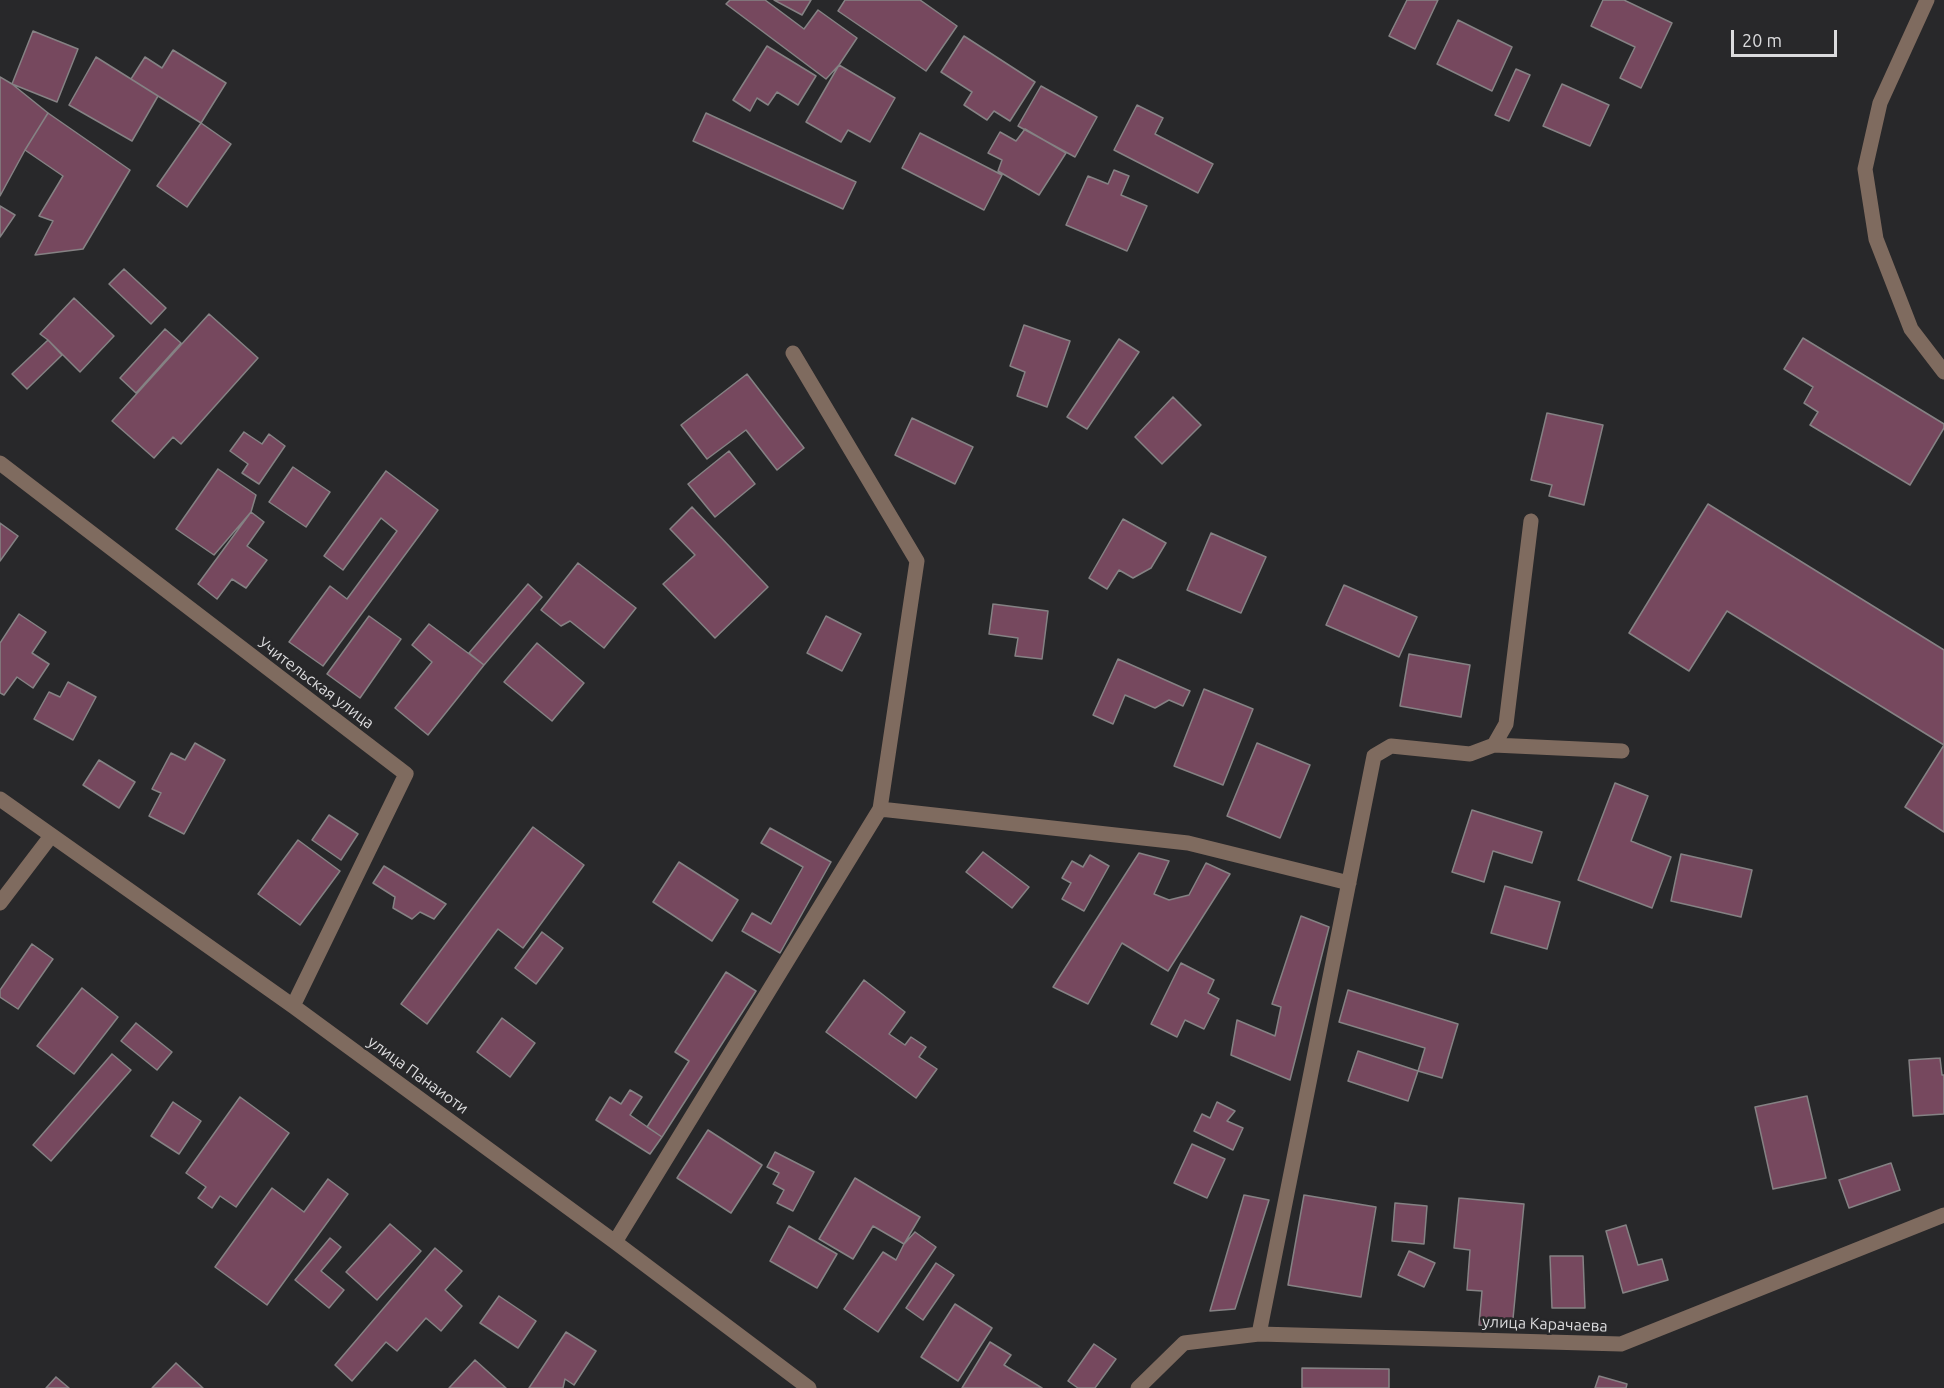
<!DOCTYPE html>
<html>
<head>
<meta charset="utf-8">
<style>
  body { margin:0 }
  #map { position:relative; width:1944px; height:1388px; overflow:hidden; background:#28282a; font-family:Ubuntu,sans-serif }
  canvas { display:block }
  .scale { position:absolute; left:1731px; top:30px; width:106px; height:27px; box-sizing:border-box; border:3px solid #dbdbdd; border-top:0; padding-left:8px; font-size:18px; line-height:21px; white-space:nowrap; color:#dbdbdd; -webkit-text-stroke:4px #28282a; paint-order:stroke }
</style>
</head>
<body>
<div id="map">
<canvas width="1944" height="1388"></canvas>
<div class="scale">20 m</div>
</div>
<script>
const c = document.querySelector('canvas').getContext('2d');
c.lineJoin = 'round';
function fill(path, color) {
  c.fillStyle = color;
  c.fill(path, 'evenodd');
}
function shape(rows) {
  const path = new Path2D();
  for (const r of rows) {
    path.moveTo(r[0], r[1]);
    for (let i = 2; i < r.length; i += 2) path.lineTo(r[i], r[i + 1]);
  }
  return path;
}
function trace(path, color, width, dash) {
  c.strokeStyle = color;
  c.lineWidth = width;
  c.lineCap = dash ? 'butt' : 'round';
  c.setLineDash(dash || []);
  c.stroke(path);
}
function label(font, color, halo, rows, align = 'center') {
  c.font = font + ' Ubuntu,sans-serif';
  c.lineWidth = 5;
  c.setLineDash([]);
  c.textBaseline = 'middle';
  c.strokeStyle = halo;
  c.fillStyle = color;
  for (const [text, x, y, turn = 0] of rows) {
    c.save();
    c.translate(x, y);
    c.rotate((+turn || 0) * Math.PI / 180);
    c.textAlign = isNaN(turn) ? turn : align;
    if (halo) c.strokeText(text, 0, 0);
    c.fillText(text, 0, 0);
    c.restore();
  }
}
const building = shape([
  [730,0,765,0,804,29,818,10,857,38,839,65,826,79,726,4,730,0],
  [774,0,811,0,802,15,774,0],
  [845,0,920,0,957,26,926,71,838,11,845,0],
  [1407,0,1438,0,1415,49,1389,36,1407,0],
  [1603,0,1624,0,1672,23,1641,88,1620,78,1635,47,1591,26,1603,0],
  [1458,20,1512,47,1492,91,1437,64,1458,20],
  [33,31,78,49,57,102,12,84,33,31],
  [964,36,1035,82,1010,121,994,111,987,120,964,105,972,92,941,72,964,36],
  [767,46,816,76,798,105,777,92,768,105,757,98,750,111,733,100,767,46],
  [173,50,226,83,201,123,131,79,145,57,162,68,173,50],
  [96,57,158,96,132,141,69,105,96,57],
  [839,65,895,98,870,142,848,130,841,142,806,122,839,65],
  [1516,69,1530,75,1509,121,1495,115,1516,69],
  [0,77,12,84,48,113,25,150,0,196,0,77],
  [1562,84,1609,105,1590,146,1543,126,1562,84],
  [1041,86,1097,117,1075,157,1018,126,1041,86],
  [1137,105,1163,118,1155,134,1213,164,1198,193,1114,150,1137,105],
  [48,113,130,170,83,249,35,255,53,221,39,216,63,176,25,150,48,113],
  [706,113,856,182,843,209,693,141,706,113],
  [201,123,231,144,187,207,157,186,201,123],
  [1025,129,1066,153,1039,195,998,171,1002,160,988,153,1000,132,1016,141,1025,129],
  [920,133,1002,175,984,210,902,168,920,133],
  [1114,170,1129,176,1121,195,1147,206,1127,251,1066,225,1088,176,1108,184,1114,170],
  [0,206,15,215,0,237,0,206],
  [124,269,166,308,151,324,109,284,124,269],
  [74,298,114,336,80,372,48,340,40,334,74,298],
  [209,314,258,358,181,444,173,437,154,458,112,421,209,314],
  [1024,325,1070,341,1047,407,1017,396,1025,372,1010,366,1024,325],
  [165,329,181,343,136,393,120,378,165,329],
  [1803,338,1944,424,1944,428,1910,485,1810,425,1818,412,1804,403,1813,387,1784,369,1803,338],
  [1119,339,1139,352,1087,429,1067,417,1119,339],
  [48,340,62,355,27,389,12,374,48,340],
  [747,374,804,448,777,470,746,430,707,459,681,425,747,374],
  [1173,397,1201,425,1162,464,1135,437,1173,397],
  [1547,413,1603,425,1584,505,1549,496,1552,485,1531,480,1547,413],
  [912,418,973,447,955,484,895,455,912,418],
  [244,432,262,444,269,434,285,446,259,484,242,473,248,464,230,451,244,432],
  [729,451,755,484,715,517,688,484,729,451],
  [293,467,330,492,306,527,269,502,293,467],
  [218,469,256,495,251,512,214,555,176,529,218,469],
  [386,471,438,510,323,666,289,642,330,586,347,599,397,531,381,518,343,570,324,556,386,471],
  [1708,504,1944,650,1944,832,1905,807,1944,745,1727,611,1689,671,1629,633,1708,504],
  [692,507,768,587,715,638,663,584,695,555,670,529,692,507],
  [251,512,264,522,247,546,267,560,246,588,232,579,217,599,198,584,251,512],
  [1123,519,1166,543,1151,568,1133,578,1119,570,1107,589,1089,578,1123,519],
  [0,523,18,536,0,561,0,523],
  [1211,533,1266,557,1241,613,1187,590,1211,533],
  [578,563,636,608,604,648,570,621,561,626,541,610,578,563],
  [528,584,542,597,484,665,469,653,528,584],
  [1344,585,1417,617,1399,657,1326,625,1344,585],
  [993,604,1048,611,1042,659,1015,656,1018,638,989,634,993,604],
  [19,614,46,632,32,653,49,664,33,688,17,677,4,695,0,693,0,643,19,614],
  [369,616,401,639,360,698,327,674,369,616],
  [826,616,861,634,842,671,807,653,826,616],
  [429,624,484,665,428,735,395,708,432,662,412,645,429,624],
  [537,643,584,683,552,721,504,682,537,643],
  [1409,654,1470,665,1461,717,1400,706,1409,654],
  [1118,659,1190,691,1183,706,1169,700,1155,708,1125,695,1113,724,1093,715,1118,659],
  [68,682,96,697,73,740,34,719,49,692,60,697,68,682],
  [1204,689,1253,709,1223,785,1174,766,1204,689],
  [195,743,225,760,184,834,149,816,161,793,152,789,171,753,185,760,195,743],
  [1257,743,1310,765,1280,838,1227,816,1257,743],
  [99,760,135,782,119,808,83,785,99,760],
  [1615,783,1648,796,1631,841,1671,857,1652,908,1578,880,1615,783],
  [1472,810,1542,832,1532,863,1493,851,1484,882,1452,872,1472,810],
  [329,815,358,834,341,860,312,840,329,815],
  [533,827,584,865,523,948,498,929,427,1024,401,1004,533,827],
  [770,828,831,862,780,953,742,931,752,913,771,924,803,867,761,843,770,828],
  [298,840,340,871,300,925,258,894,298,840],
  [983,852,1029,887,1012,908,966,872,983,852],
  [1139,853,1169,861,1154,894,1169,900,1189,895,1206,863,1230,874,1168,971,1122,943,1088,1004,1053,987,1139,853],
  [1681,854,1752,870,1741,917,1671,901,1681,854],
  [1090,855,1109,866,1084,911,1062,899,1071,883,1062,878,1072,861,1083,867,1090,855],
  [679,862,738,900,712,941,653,902,679,862],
  [384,866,446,904,434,919,420,912,412,919,393,908,395,897,373,883,384,866],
  [1505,886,1560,902,1547,949,1491,933,1505,886],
  [1301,916,1329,927,1290,1080,1231,1055,1237,1020,1275,1036,1281,1007,1272,1004,1301,916],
  [542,932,563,948,536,984,515,968,542,932],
  [32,944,53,959,18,1009,0,997,0,990,32,944],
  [1181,963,1214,980,1208,993,1219,999,1204,1029,1185,1020,1177,1037,1151,1024,1181,963],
  [726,972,756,991,662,1137,647,1127,689,1061,675,1052,726,972],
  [864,980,905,1012,889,1034,905,1045,911,1037,926,1047,919,1057,937,1069,916,1098,826,1032,864,980],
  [82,988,118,1017,74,1074,37,1046,82,988],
  [1348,990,1458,1024,1442,1078,1418,1071,1425,1048,1339,1022,1348,990],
  [502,1018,535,1043,510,1077,477,1052,502,1018],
  [136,1023,172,1052,157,1070,121,1041,136,1023],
  [1358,1051,1418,1071,1408,1101,1348,1081,1358,1051],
  [112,1054,131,1070,51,1161,33,1145,112,1054],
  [1940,1058,1942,1075,1944,1075,1944,1114,1913,1116,1909,1060,1940,1058],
  [630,1090,642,1097,630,1115,662,1137,650,1154,596,1120,610,1097,621,1104,630,1090],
  [1807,1096,1826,1178,1773,1189,1755,1107,1807,1096],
  [240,1097,289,1133,236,1207,220,1196,212,1208,198,1198,206,1187,186,1173,240,1097],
  [173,1102,201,1121,179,1154,151,1136,173,1102],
  [1217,1102,1235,1111,1227,1121,1243,1128,1233,1150,1194,1131,1202,1114,1210,1118,1217,1102],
  [708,1130,762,1165,731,1213,677,1178,708,1130],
  [1192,1144,1225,1159,1207,1198,1174,1183,1192,1144],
  [775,1152,814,1172,793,1211,777,1203,784,1190,773,1184,779,1173,767,1167,775,1152],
  [1891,1163,1900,1190,1849,1208,1839,1180,1891,1163],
  [855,1178,920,1217,904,1244,873,1226,853,1259,819,1239,855,1178],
  [328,1179,348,1194,267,1305,215,1267,272,1188,304,1212,328,1179],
  [1244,1195,1269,1200,1235,1309,1210,1311,1244,1195],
  [1304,1195,1376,1207,1361,1297,1288,1285,1304,1195],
  [1459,1198,1524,1204,1512,1329,1479,1325,1482,1291,1467,1290,1470,1250,1454,1248,1459,1198],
  [1395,1203,1427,1206,1424,1244,1392,1241,1395,1203],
  [390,1224,421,1251,377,1300,346,1272,390,1224],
  [1626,1225,1638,1265,1662,1259,1668,1280,1623,1293,1606,1231,1626,1225],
  [789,1226,837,1254,817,1288,770,1261,789,1226],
  [915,1232,936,1247,878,1332,844,1309,883,1252,896,1260,904,1244,915,1232],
  [330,1238,341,1247,321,1271,344,1290,329,1308,295,1280,330,1238],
  [435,1248,462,1271,445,1290,462,1306,441,1331,426,1318,397,1351,386,1342,352,1381,335,1365,435,1248],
  [1409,1251,1435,1263,1424,1287,1398,1275,1409,1251],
  [1550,1256,1583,1256,1585,1308,1552,1308,1550,1256],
  [936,1263,954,1275,923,1320,906,1308,936,1263],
  [499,1296,536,1321,518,1348,480,1323,499,1296],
  [955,1304,992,1328,958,1381,921,1357,955,1304],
  [566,1332,596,1351,574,1385,565,1379,563,1388,529,1388,566,1332],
  [990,1342,1011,1355,1004,1365,1042,1388,962,1388,990,1342],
  [1094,1344,1116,1359,1095,1388,1078,1388,1068,1381,1094,1344],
  [475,1360,506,1388,449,1388,475,1360],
  [176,1363,203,1388,152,1388,176,1363],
  [1302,1368,1389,1369,1389,1388,1302,1388,1302,1368],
  [1599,1376,1627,1384,1626,1388,1595,1388,1599,1376],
  [56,1377,69,1388,46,1388,56,1377]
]);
const minor = shape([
  [1927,0,1880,103,1865,169,1876,239,1911,329,1944,372],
  [0,463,406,774,293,1006],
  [1494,745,1622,751],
  [0,799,293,1006,615,1242,809,1388],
  [880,809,1188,843,1349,883],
  [0,903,51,836],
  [615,1242,880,809,917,561,793,353],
  [1259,1334,1374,756,1391,746,1470,754,1494,745,1506,724,1531,521],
  [1138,1388,1184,1343,1259,1334,1621,1344,1944,1215]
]);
const streetNames = [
  ["Учительская улица",316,683,37],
  ["улица Панаиоти",418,1075,36],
  ["улица Карачаева",1545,1324,2]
];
fill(building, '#76485e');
trace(building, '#858284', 1.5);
trace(minor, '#7f6b5f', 15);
label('16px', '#dbdbdd', '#28282a', streetNames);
</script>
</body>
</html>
